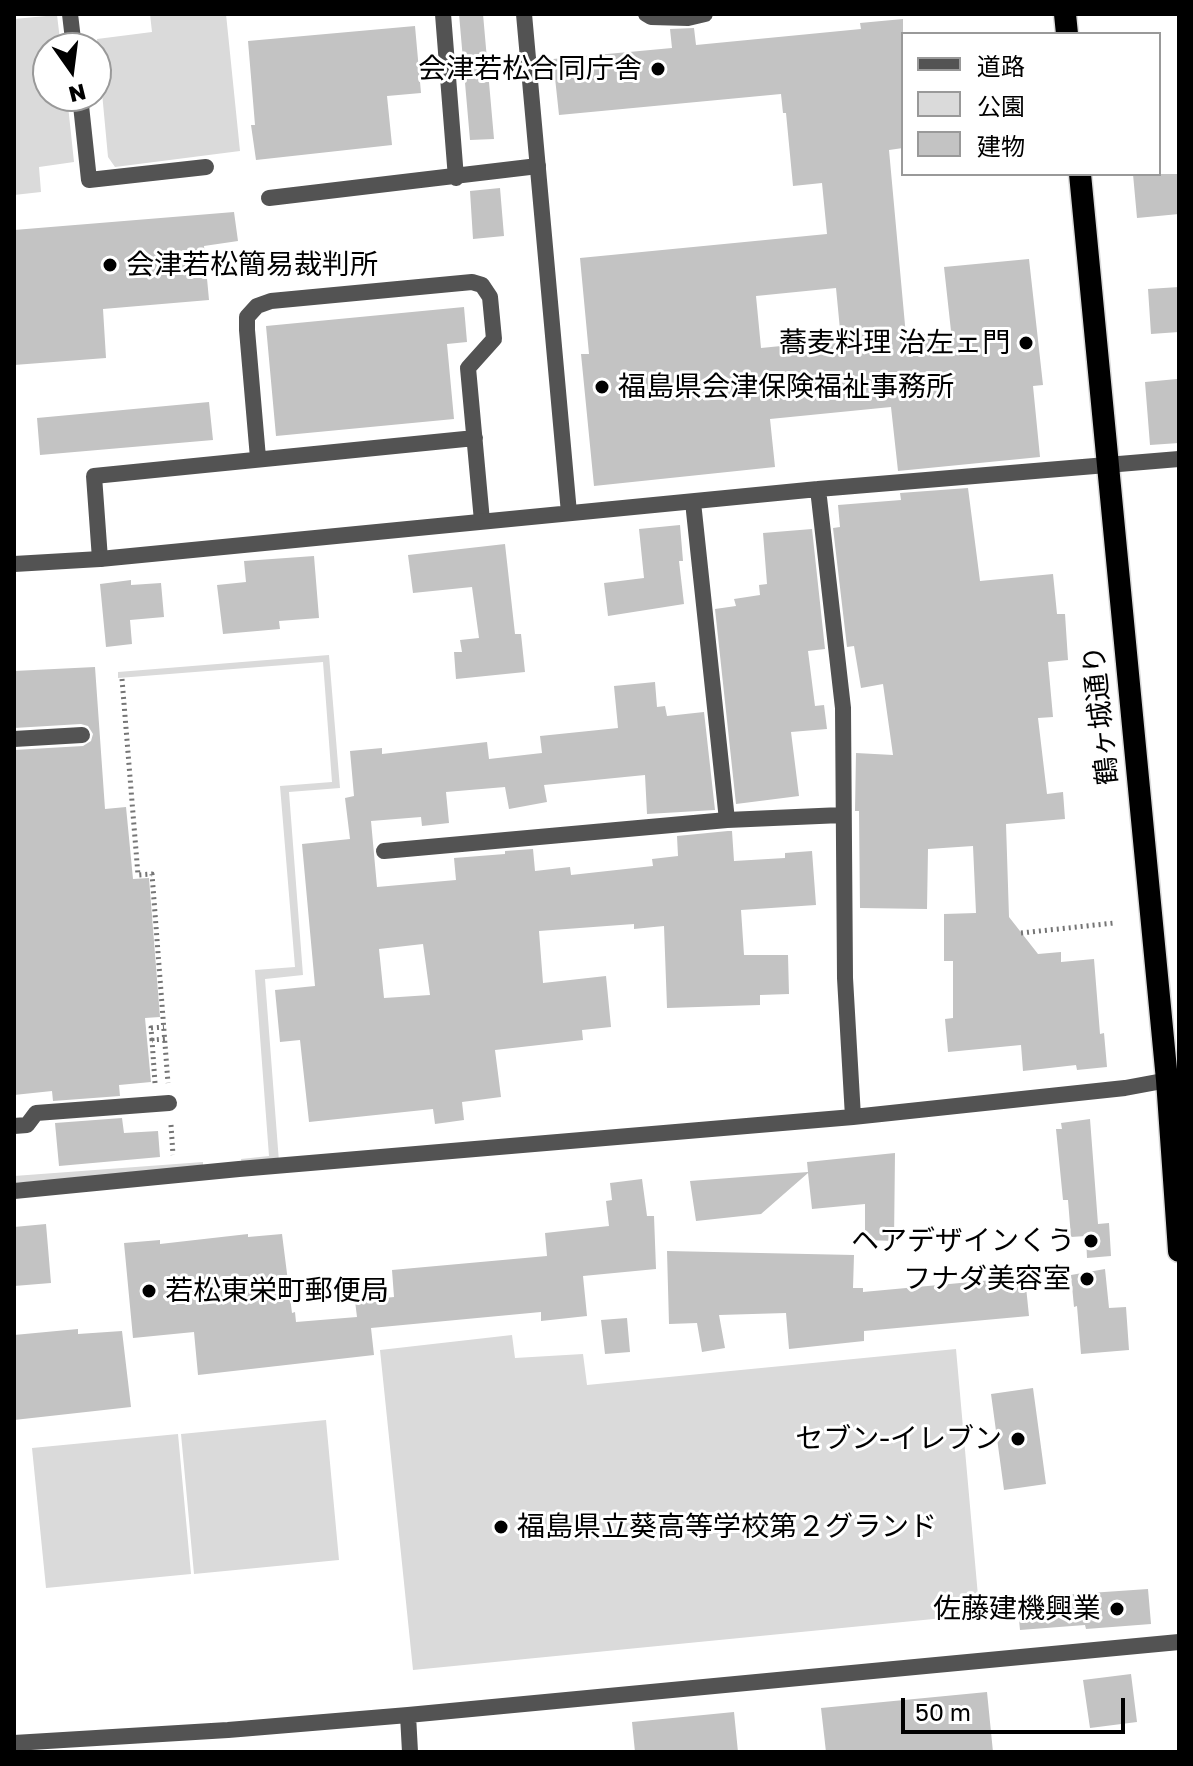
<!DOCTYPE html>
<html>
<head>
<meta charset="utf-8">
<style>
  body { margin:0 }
  #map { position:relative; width:1193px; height:1766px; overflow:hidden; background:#fff; font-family:"Golos Text","Noto Sans JP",sans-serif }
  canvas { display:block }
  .frame { position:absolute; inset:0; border:16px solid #000; pointer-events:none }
  .legend { position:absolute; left:901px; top:32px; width:260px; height:144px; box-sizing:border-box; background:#fff; border:2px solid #999; margin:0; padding:10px 14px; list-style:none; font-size:24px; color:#000 }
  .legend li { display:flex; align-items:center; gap:16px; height:40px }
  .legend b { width:40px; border:2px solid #999 }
  .north { position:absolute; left:32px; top:32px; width:80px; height:80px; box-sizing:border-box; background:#fff; border:2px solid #999; border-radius:50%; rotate:166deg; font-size:22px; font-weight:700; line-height:32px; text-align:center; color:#000 }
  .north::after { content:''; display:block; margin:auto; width:28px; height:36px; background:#000; clip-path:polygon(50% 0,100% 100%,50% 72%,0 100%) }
  .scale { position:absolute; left:901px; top:1698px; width:224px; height:36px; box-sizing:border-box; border:4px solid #000; border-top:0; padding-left:10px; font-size:24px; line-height:28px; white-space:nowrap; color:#000; -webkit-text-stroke:6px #fff; paint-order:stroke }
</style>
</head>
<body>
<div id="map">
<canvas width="1193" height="1766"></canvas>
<div class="frame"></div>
<ul class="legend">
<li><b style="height:10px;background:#535353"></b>道路</li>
<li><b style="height:22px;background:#dadada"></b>公園</li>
<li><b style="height:22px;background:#c3c3c3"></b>建物</li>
</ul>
<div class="north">N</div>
<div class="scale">50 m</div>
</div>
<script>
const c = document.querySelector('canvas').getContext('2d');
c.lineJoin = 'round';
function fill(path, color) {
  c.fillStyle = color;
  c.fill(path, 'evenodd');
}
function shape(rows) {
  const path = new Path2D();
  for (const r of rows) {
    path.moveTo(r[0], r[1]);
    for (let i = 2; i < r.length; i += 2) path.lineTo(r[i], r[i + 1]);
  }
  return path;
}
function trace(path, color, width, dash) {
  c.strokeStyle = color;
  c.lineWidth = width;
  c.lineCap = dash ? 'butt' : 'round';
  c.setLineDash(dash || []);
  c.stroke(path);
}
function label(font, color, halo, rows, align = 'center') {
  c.font = font + ' "Golos Text","Noto Sans JP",sans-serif';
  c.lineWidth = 6;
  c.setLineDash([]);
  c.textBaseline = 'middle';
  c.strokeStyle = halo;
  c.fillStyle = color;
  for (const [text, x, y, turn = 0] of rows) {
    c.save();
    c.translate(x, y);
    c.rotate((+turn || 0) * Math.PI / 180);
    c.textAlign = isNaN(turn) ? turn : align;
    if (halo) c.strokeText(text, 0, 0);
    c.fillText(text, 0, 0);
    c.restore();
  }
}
const green = shape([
  [150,14,226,14,240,151,115,167,108,157,97,39,152,32],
  [57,15,61,48,48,48,48,96,67,96,74,162,39,167,41,192,14,195,14,19],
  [329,655,340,788,289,792,303,975,265,979,279,1162,242,1166,241,1159,269,1156,255,970,295,967,280,786,332,782,323,662,118,678,118,672],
  [203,1162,203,1168,14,1183,14,1176],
  [512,1335,515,1358,583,1354,587,1385,956,1349,978,1596,954,1617,413,1670,380,1350],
  [326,1420,339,1560,194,1574,181,1434],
  [178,1434,191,1574,46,1588,32,1448]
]);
const building = shape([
  [459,14,483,14,494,139,470,140],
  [903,19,903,148,889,150,906,336,951,331,944,267,1029,259,1043,385,1033,386,1040,457,898,471,891,407,770,419,775,467,594,486,581,354,589,354,580,258,827,234,822,183,793,186,786,113,783,113,781,94,559,115,553,59,672,48,670,29,694,28,696,45,861,29,860,23],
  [836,288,841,340,761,348,756,296],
  [415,26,421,93,387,96,392,145,256,160,251,125,255,125,248,41],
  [1133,174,1179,174,1179,214,1137,218],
  [500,188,504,236,473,239,470,191],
  [234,212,238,241,204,246,209,300,103,309,106,358,14,365,14,230],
  [1179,287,1179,332,1151,334,1148,289],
  [464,307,467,342,447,344,454,419,276,436,266,326],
  [1177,379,1179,443,1150,445,1145,382],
  [209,402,213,440,40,455,37,418],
  [968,488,980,581,1053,574,1057,614,1065,614,1068,660,1048,662,1053,717,1038,718,1047,794,1063,792,1065,819,1006,824,1009,917,1038,954,1061,952,1061,962,1094,959,1100,1034,1104,1033,1107,1067,1077,1070,1076,1065,1023,1071,1021,1045,948,1052,945,1019,953,1018,953,961,944,961,944,914,976,913,973,846,928,849,927,909,860,908,859,811,855,811,856,753,893,755,883,684,861,688,854,646,847,647,833,528,840,527,838,505,901,500,900,493],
  [680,525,683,561,679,561,684,604,608,616,604,583,644,578,639,529],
  [812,529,825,649,808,651,815,706,824,705,827,729,791,732,799,796,736,804,715,609,736,606,734,599,760,595,759,585,767,584,763,533],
  [505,544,515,634,521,634,525,672,456,679,454,652,462,652,460,640,479,638,472,587,413,593,408,555],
  [314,556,319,618,279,621,280,629,223,634,217,585,246,582,244,561],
  [131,580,131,585,161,583,164,617,130,620,132,644,106,647,100,584],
  [95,667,105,809,126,807,133,879,149,878,160,1017,145,1018,151,1082,119,1085,120,1096,53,1101,52,1091,14,1095,14,750,83,746,91,741,93,734,88,726,81,724,14,728,14,671],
  [655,682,657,707,665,706,667,716,704,712,715,810,647,814,645,775,544,785,547,802,509,809,505,787,446,792,449,823,422,826,421,817,371,821,377,887,456,880,454,858,505,854,505,851,533,849,535,871,570,867,571,875,653,866,652,859,678,856,677,836,728,831,732,831,734,861,785,858,785,853,812,851,816,905,741,910,744,955,788,955,789,994,760,995,760,1005,667,1008,664,926,634,929,634,924,539,931,543,983,606,976,611,1027,582,1030,583,1040,495,1050,501,1097,462,1102,464,1120,435,1124,433,1109,309,1122,300,1040,280,1042,275,990,315,986,302,844,350,839,345,798,354,796,350,751,382,748,382,754,487,742,489,759,542,753,540,736,618,728,614,686],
  [423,944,430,995,384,998,379,949],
  [122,1118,124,1133,158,1131,160,1157,59,1166,55,1123],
  [1090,1119,1098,1224,1109,1223,1111,1256,1087,1258,1086,1236,1071,1237,1068,1200,1063,1200,1056,1129,1062,1129,1061,1123],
  [895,1153,894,1241,865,1240,865,1204,812,1209,808,1173,761,1214,696,1221,690,1181,808,1172,807,1162],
  [642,1179,647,1216,654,1216,656,1269,583,1276,587,1316,541,1321,541,1312,371,1328,374,1355,198,1375,194,1332,133,1338,124,1243,160,1240,160,1244,248,1234,248,1237,282,1234,292,1313,295,1312,296,1322,357,1317,355,1301,394,1297,392,1270,547,1256,545,1233,609,1226,606,1201,612,1200,610,1183],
  [46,1224,51,1283,14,1286,14,1227],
  [667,1251,854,1255,853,1288,863,1288,863,1292,1025,1277,1029,1316,864,1331,864,1341,789,1349,786,1313,719,1315,725,1348,702,1352,697,1323,669,1324],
  [1105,1269,1109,1308,1126,1307,1129,1350,1081,1354,1077,1306,1074,1307,1071,1275],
  [627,1318,630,1352,605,1354,601,1320],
  [78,1329,78,1334,122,1331,131,1407,14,1420,14,1335],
  [1033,1388,1046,1484,1004,1490,991,1394],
  [1148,1589,1151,1624,1086,1629,1085,1625,1020,1630,1017,1598],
  [1131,1674,1137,1722,1090,1728,1083,1680],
  [987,1692,993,1752,826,1752,821,1708],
  [734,1712,738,1752,635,1752,632,1722]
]);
const path = shape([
  [122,679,138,875,152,874,168,1083],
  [1021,933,1114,923],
  [152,1040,151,1028,164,1027],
  [155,1083,152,1040,165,1039],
  [171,1125,173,1155]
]);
const service = shape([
  [70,14,74,48],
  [443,14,456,178],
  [646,14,651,17,688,18,705,14],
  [80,96,89,180,206,167],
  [269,198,538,166],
  [258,458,247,330,247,317,257,306,271,301,472,282,482,285,490,297,494,339,468,368,482,521],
  [100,559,94,476,475,438],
  [14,1126,27,1125,36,1113,169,1103]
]);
const minor = shape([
  [524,14,569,513],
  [818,489,843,708,845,978,853,1117],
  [693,502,727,820],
  [14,564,100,559,818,489,1179,459],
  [14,739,82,735],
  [384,851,727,820,842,815],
  [14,1191,239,1169,853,1117,1125,1088,1179,1078],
  [408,1715,410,1752],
  [14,1743,228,1730,408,1715,1179,1642]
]);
const trunk = shape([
  [1065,14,1067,34],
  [1080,174,1167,1080,1179,1251]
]);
const markers = [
  [658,69,8,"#000"],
  [110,265,8,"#000"],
  [1026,343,8,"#000"],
  [602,387,8,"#000"],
  [1091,1241,8,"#000"],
  [1087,1279,8,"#000"],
  [149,1291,8,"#000"],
  [1018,1439,8,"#000"],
  [501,1527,8,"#000"],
  [1117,1609,8,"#000"]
];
const poiNames = [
  ["会津若松合同庁舎",642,69],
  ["会津若松簡易裁判所",126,265,"left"],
  ["蕎麦料理 治左ェ門",1010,343],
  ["福島県会津保険福祉事務所",618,387,"left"],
  ["ヘアデザインくう",1075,1241],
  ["フナダ美容室",1071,1279],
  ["若松東栄町郵便局",165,1291,"left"],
  ["セブン-イレブン",1002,1439],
  ["福島県立葵高等学校第２グランド",517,1527,"left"],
  ["佐藤建機興業",1101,1609]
];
const streetNames = [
  ["鶴ヶ城通り",1101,715,-96]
];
fill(green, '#dadada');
fill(building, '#c3c3c3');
trace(trunk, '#dbdbdb', 25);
trace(path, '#757575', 5, [2, 4]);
trace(service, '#535353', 16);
trace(minor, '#535353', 16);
trace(trunk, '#000', 22);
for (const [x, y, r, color] of markers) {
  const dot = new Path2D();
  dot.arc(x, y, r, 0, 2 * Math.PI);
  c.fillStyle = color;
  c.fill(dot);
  trace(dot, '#fff', 3);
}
label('28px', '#000', '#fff', poiNames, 'right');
label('28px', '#000', '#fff', streetNames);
</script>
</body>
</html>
